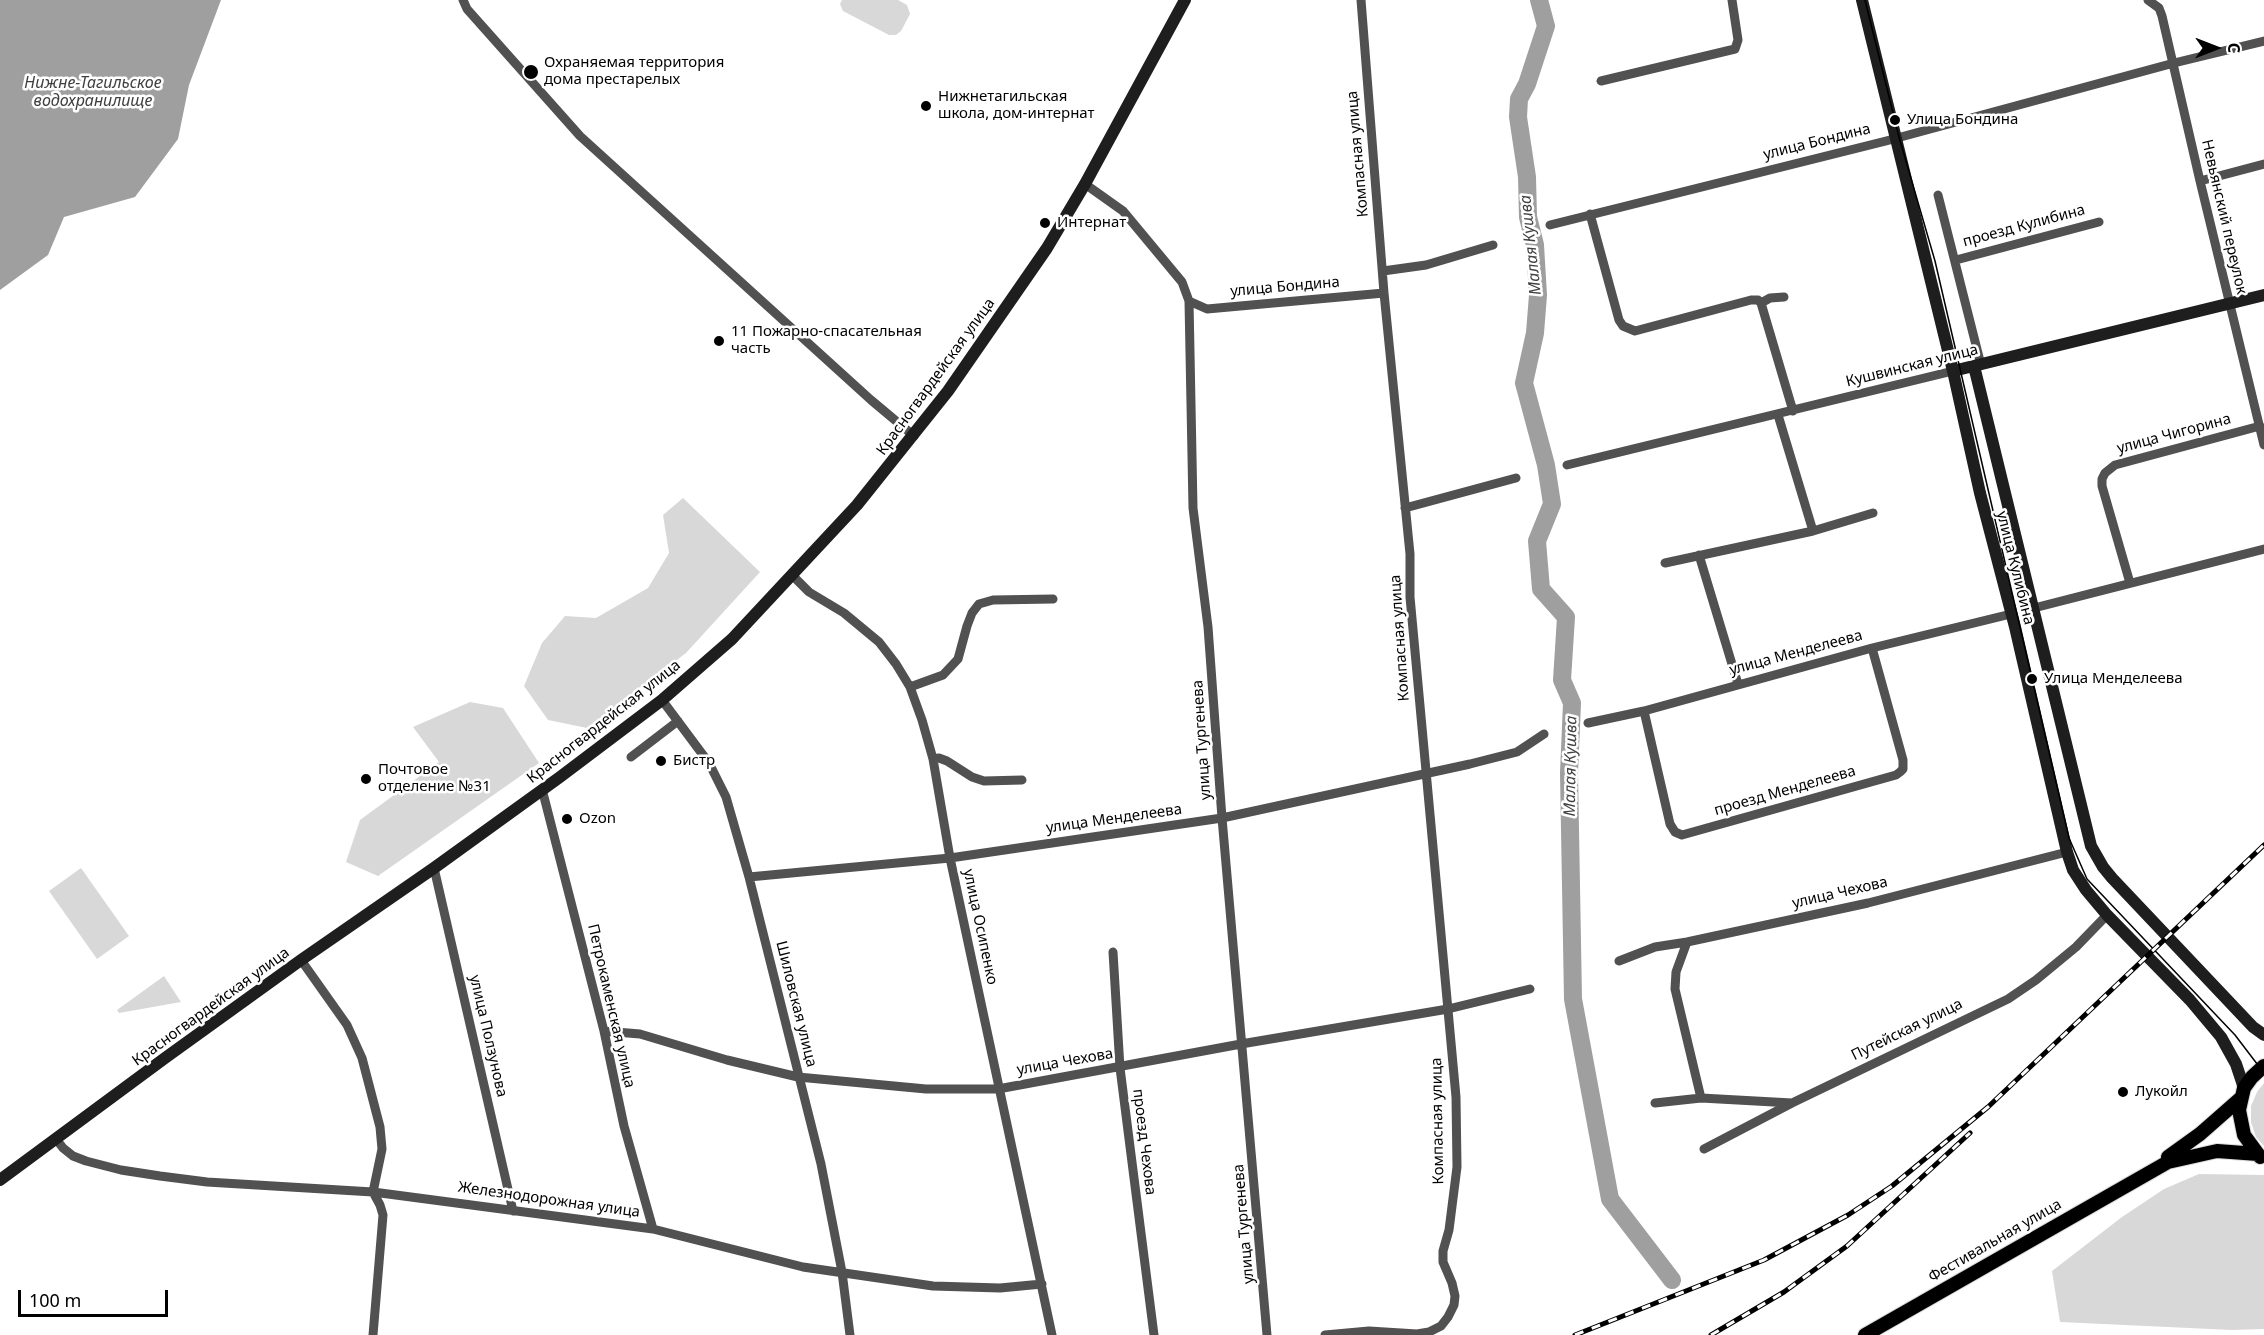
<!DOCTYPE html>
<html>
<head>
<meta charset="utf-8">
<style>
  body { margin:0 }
  #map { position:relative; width:2264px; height:1335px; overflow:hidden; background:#fff; font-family:"Noto Sans",sans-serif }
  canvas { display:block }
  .north { position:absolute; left:2186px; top:18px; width:60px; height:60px; -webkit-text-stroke:4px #fff; paint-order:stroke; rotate:90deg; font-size:16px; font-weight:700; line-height:24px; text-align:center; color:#000 }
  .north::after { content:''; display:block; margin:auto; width:21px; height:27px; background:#000; clip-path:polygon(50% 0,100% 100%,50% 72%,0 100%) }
  .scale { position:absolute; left:18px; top:1290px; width:150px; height:27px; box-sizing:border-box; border:3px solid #000; border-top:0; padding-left:8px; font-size:18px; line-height:21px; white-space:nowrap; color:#000; -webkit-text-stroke:4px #fff; paint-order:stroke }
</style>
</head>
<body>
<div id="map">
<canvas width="2264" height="1335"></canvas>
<div class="north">С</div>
<div class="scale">100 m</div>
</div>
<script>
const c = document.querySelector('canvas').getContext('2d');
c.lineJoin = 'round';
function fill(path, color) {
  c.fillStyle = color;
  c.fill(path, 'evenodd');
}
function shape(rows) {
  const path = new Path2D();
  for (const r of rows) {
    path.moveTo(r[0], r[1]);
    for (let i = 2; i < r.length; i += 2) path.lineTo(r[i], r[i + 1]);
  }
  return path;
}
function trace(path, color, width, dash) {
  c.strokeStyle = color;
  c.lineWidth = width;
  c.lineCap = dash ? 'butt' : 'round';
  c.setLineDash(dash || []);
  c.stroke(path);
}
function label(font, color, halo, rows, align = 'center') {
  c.font = font + ' "Noto Sans",sans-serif';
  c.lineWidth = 5;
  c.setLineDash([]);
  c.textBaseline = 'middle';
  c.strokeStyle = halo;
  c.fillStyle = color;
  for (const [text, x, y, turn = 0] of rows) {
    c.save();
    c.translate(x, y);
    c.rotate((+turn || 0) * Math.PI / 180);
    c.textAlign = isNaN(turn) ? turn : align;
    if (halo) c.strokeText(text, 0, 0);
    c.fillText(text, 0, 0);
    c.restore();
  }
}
const green = shape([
  [842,0,898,0,907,5,910,14,901,31,896,35,889,35,843,11,840,4],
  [683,498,760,572,686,653,587,728,548,720,524,686,542,643,565,616,596,618,648,588,669,553,663,515],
  [470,702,503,708,539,763,378,876,346,862,360,820,439,762,413,727],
  [81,868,129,936,97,959,49,891],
  [164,976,181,1002,119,1013,117,1010],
  [2264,1083,2264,1146,2256,1137,2251,1122,2251,1106,2257,1092],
  [2199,1174,2264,1175,2264,1329,2232,1330,2060,1322,2052,1271,2122,1217,2164,1189]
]);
const water = shape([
  [0,0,221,0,189,85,178,139,135,197,64,217,48,255,0,290]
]);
const river = shape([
  [1539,0,1546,26,1527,84,1519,99,1518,117,1527,177,1528,217,1535,245,1538,295,1535,333,1524,383,1546,465,1552,504,1537,541,1541,589,1566,617,1562,680,1572,703,1569,773,1573,999,1610,1199,1672,1280]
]);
const minor = shape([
  [463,0,467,9,580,136,871,400,914,436],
  [2148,0,2159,8,2162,16,2200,181,2264,445],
  [1601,81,1735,49,1738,40,1732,0],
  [2200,181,2264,164],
  [1085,184,1123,211,1182,282,1189,301,1193,508,1208,627,1222,818,1267,1335],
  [1938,195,1981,365],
  [1590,214,1619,320,1623,326,1635,331,1751,300,1758,300,1761,303,1793,411],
  [1550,225,1886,141,2174,63,2264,41],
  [1956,260,2099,222],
  [1383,271,1426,265,1493,245],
  [1189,301,1207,309,1384,293],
  [1761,303,1770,298,1784,297],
  [1778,415,1813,531],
  [1567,465,1953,371],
  [1405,508,1516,478],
  [1699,555,1738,684],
  [1665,563,1813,531,1873,513],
  [792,575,809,592,844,613,879,642,896,664,910,687,922,720,933,759,950,858,1052,1335],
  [2130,583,2102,486,2102,479,2105,473,2115,465,2260,426],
  [2034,608,2264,549],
  [910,687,943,675,958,659,967,626,972,613,979,604,993,600,1053,599],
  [662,700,709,763,726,797,749,877,821,1164,842,1272,850,1335],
  [1644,711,1670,824,1675,832,1682,835,1896,775,1900,772,1903,769,1903,760,1872,648],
  [1588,723,1644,711,1872,648,2011,614],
  [631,757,678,721],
  [933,759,939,758,947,761,972,777,984,781,1022,780],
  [542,789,604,1031,624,1126,653,1229],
  [434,868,513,1211],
  [749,877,950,858,1222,818,1470,764,1517,752,1544,734],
  [1687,942,1676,972,1675,989,1701,1098,1792,1103],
  [1113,952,1120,1068,1154,1335],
  [301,960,347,1025,362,1058,380,1127,382,1149,373,1192,380,1205,383,1215,373,1335],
  [1619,961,1655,947,1687,942,1868,903,2067,852],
  [604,1031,640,1034,727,1060,798,1077,926,1089,998,1089,1241,1044,1448,1009,1530,989],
  [1655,1103,1701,1098],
  [56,1139,63,1148,73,1156,86,1161,121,1170,160,1176,207,1182,373,1192,653,1229,803,1267,933,1286,1000,1288,1042,1284],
  [1704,1149,1792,1103,2008,999,2036,980,2076,947,2107,915],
  [1325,1335,1369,1331,1417,1334,1429,1332,1441,1326,1448,1317,1454,1305,1455,1296,1452,1283,1443,1262,1443,1251,1449,1230,1457,1167,1456,1097,1410,597,1410,554,1384,293,1361,0]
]);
const secondary = shape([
  [1862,0,1953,371,1980,493,2015,627,2067,852,2073,870,2086,890,2107,915,2190,1000,2221,1037,2236,1064,2244,1088],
  [1974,366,2091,846,2103,867,2112,878,2253,1027,2264,1035],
  [1953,371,2264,295],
  [0,1180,165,1058,301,960,434,868,560,777,662,700,732,639,857,505,948,391,1047,248,1085,184,1185,0]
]);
const primary = shape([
  [2168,1157,2200,1134,2241,1098],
  [2260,1157,2244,1135,2239,1110,2244,1088,2252,1077,2264,1066],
  [1865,1335,2168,1162,2217,1151,2258,1154]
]);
const tram = shape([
  [1865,0,1899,137,1935,261,2069,838,2087,879,2235,1035,2264,1073]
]);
const rail = shape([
  [1575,1335,1764,1260,1848,1215,1892,1186,1988,1107,2264,845],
  [1711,1335,1784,1292,1847,1246,1970,1133]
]);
const markers = [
  [531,72,8,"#000"],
  [926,106,6,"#000"],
  [1895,120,6,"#000"],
  [1045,223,6,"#000"],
  [719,341,6,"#000"],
  [2032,679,6,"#000"],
  [661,761,6,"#000"],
  [366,779,6,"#000"],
  [567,819,6,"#000"],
  [2123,1092,6,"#000"]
];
const poiNames = [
  ["Охраняемая территория",544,63],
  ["дома престарелых",544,80],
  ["Нижнетагильская",938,97],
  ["школа, дом-интернат",938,114],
  ["Улица Бондина",1907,120],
  ["Интернат",1057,223],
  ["11 Пожарно-спасательная",731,332],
  ["часть",731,349],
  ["Улица Менделеева",2044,679],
  ["Бистр",673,761],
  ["Почтовое",378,770],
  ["отделение №31",378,787],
  ["Ozon",579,819],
  ["Лукойл",2135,1092]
];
const streetNames = [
  ["улица Бондина",1817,142,-14],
  ["Компасная улица",1358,154,-95],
  ["Невьянский переулок",2224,217,77],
  ["проезд Кулибина",2024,226,-15],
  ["улица Бондина",1285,287,-5],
  ["Кушвинская улица",1912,366,-14],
  ["Красногвардейская улица",936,377,-54],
  ["улица Чигорина",2174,434,-15],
  ["улица Кулибина",2015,568,76],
  ["Компасная улица",1400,638,-94],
  ["улица Менделеева",1796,653,-15],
  ["Красногвардейская улица",604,722,-38],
  ["улица Тургенева",1202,740,-94],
  ["проезд Менделеева",1785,791,-16],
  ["улица Менделеева",1114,819,-8],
  ["улица Чехова",1840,893,-13],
  ["улица Осипенко",980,927,78],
  ["Шиловская улица",796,1004,76],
  ["Петрокаменская улица",611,1006,77],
  ["Красногвардейская улица",211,1007,-36],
  ["Путейская улица",1907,1030,-26],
  ["улица Ползунова",488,1036,77],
  ["улица Чехова",1065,1062,-10],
  ["Компасная улица",1438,1121,-91],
  ["проезд Чехова",1144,1142,83],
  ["Железнодорожная улица",549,1200,8],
  ["улица Тургенева",1244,1224,-95],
  ["Фестивальная улица",1995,1241,-30]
];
const waterNames = [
  ["Нижне-Тагильское",93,83],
  ["водохранилище",93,101],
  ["Малая Кушва",1531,245,-96],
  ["Малая Кушва",1571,766,-89]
];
fill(green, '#d8d8d8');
fill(water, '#9f9f9f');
trace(river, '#9f9f9f', 18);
trace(primary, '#dbdbdb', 16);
trace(minor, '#515151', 9);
trace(secondary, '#1e1e1e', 12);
trace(primary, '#000', 14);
trace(tram, '#000', 1.5);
trace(rail, '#000', 5);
trace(rail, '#fff', 3, [9]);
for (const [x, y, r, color] of markers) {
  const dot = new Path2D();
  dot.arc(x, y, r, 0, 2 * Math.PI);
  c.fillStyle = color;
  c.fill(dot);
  trace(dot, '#fff', 2);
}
label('15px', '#000', '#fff', poiNames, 'left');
label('15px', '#000', '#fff', streetNames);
label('italic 16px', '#404040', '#fff', waterNames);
</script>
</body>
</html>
